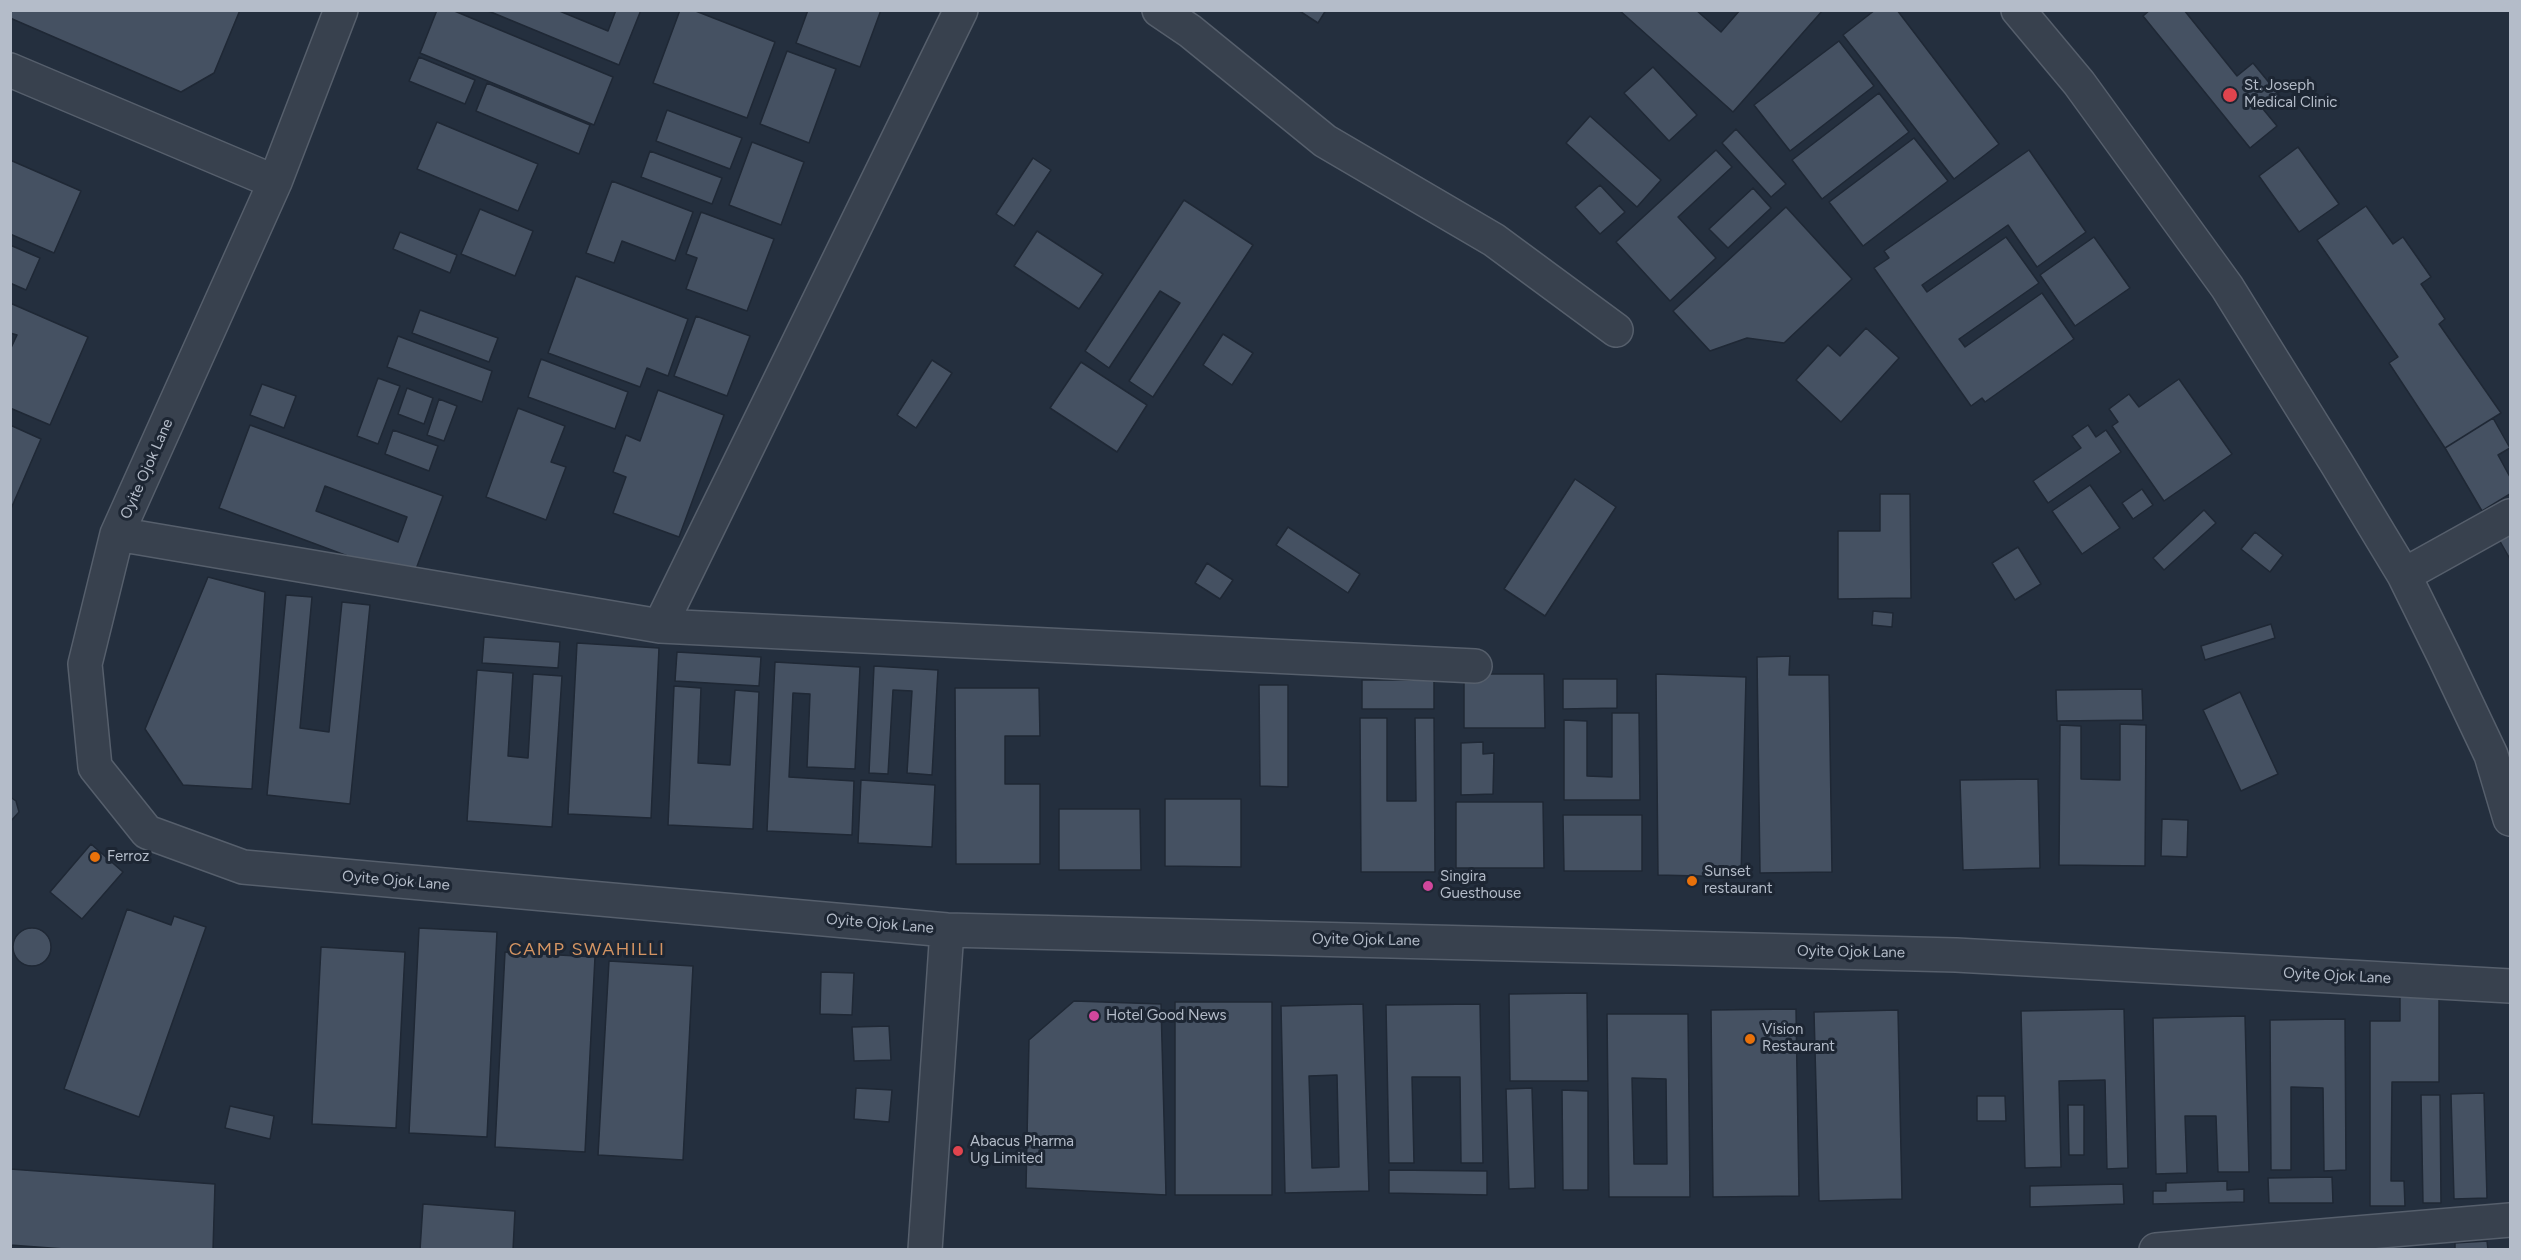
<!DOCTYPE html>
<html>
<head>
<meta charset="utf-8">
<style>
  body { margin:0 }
  #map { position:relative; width:2521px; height:1260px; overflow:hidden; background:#242f3e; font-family:Figtree,sans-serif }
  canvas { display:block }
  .frame { position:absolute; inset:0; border:12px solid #b4bcc9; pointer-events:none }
</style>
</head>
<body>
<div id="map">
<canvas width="2521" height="1260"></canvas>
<div class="frame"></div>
</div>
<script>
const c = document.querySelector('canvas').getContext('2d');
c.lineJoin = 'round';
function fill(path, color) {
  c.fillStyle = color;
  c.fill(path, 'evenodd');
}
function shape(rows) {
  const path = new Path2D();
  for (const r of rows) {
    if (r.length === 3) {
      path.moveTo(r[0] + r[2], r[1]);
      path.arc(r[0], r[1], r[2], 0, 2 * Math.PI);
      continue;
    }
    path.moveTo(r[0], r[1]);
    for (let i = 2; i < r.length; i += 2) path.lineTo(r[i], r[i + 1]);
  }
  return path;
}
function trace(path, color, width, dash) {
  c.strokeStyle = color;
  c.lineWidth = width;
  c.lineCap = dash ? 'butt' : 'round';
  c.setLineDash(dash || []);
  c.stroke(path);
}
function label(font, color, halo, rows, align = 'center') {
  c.font = font + ' Figtree,sans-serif';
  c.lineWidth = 6;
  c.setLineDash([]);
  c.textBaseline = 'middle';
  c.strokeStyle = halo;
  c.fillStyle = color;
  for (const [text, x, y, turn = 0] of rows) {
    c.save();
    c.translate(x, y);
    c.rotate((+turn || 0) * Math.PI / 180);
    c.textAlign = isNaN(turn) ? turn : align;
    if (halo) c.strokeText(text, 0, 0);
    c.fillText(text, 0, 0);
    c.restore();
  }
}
const building = shape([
  [10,10,240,10,214,73,181,92,10,18,10,10],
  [437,10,452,10,613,77,594,125,420,53,437,10],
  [486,10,557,10,608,31,616,10,641,10,619,65,486,10],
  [680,10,693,10,775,42,747,118,653,83,680,10],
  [808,10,881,10,860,67,796,43,808,10],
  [1298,10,1326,10,1318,23,1298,10],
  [1619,10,1696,10,1721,32,1740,10,1823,10,1733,112,1619,10],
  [1875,10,1897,10,1999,144,1954,179,1843,35,1875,10],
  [2150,10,2184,10,2237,76,2253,63,2280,96,2263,109,2277,126,2250,148,2143,16,2150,10],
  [1839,41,1874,86,1790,151,1754,105,1839,41],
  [787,51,836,69,809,143,760,124,787,51],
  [419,57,475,80,465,104,409,81,419,57],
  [1653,67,1697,115,1669,141,1624,93,1653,67],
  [487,83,590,125,579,154,476,111,487,83],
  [1879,93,1909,132,1822,199,1792,160,1879,93],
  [667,110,742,138,730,169,656,141,667,110],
  [1590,116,1661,180,1637,207,1566,143,1590,116],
  [437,122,538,164,518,211,417,169,437,122],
  [1736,129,1786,184,1771,197,1722,143,1736,129],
  [1914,138,1948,181,1863,246,1829,202,1914,138],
  [752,142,804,162,781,225,729,205,752,142],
  [2298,147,2339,204,2299,232,2259,176,2298,147],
  [1716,150,1732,167,1678,217,1716,258,1670,301,1616,242,1716,150],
  [2029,150,2086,232,2037,267,2008,225,1922,285,1927,292,2006,237,2039,283,1959,339,1965,347,2042,293,2074,339,1985,402,1982,398,1971,406,1874,268,1889,258,1884,251,2029,150],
  [650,151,722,178,712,204,641,177,650,151],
  [1033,158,1051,170,1014,226,996,214,1033,158],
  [10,160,81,191,54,253,10,234,10,160],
  [612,181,693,212,675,261,622,241,614,263,586,253,612,181],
  [1600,185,1625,212,1600,234,1575,207,1600,185],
  [1753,188,1771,208,1728,248,1709,229,1753,188],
  [1184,200,1253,245,1153,397,1129,381,1180,303,1160,291,1109,368,1085,351,1184,200],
  [2366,206,2393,244,2403,237,2431,277,2421,284,2445,319,2439,324,2501,413,2445,448,2389,363,2398,357,2317,240,2366,206],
  [1786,207,1852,279,1784,343,1747,338,1710,351,1673,311,1786,207],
  [480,209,533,231,515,276,461,254,480,209],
  [701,212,774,239,747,311,686,289,697,258,686,254,701,212],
  [1037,231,1103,274,1079,309,1014,266,1037,231],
  [400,232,457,255,450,273,393,249,400,232],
  [2094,237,2130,288,2075,326,2040,275,2094,237],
  [10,245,40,258,26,290,10,283,10,245],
  [576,276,688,319,668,376,647,368,640,387,548,353,576,276],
  [10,303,88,337,50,425,10,408,10,350,17,335,10,333,10,303],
  [420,310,498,338,489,362,412,333,420,310],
  [696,316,750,336,727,396,674,376,696,316],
  [1866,328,1899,358,1841,422,1796,380,1828,345,1840,356,1866,328],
  [1223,334,1253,353,1232,385,1203,365,1223,334],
  [398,336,492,371,482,402,387,367,398,336],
  [541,359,628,392,615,429,528,397,541,359],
  [932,360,952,373,916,428,897,415,932,360],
  [1081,362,1147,405,1117,452,1050,408,1081,362],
  [378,378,400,386,378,444,357,436,378,378],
  [2179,379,2232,454,2164,501,2112,426,2118,422,2109,409,2129,394,2139,407,2179,379],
  [262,384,296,396,284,428,250,415,262,384],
  [407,388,433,398,424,424,398,414,407,388],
  [658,390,724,415,679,537,613,513,626,477,613,472,626,435,640,441,658,390],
  [439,399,457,406,444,441,427,435,439,399],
  [518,408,565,426,551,462,566,467,546,520,486,497,518,408],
  [2493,418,2510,448,2498,455,2510,477,2510,494,2482,511,2445,448,2493,418],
  [10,425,41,439,10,511,10,425],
  [250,425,443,496,412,580,219,508,250,425],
  [325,486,407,517,398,542,316,511,325,486],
  [2088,425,2096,437,2106,430,2121,452,2048,503,2033,481,2081,448,2072,436,2088,425],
  [393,430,438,446,429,471,385,454,393,430],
  [1575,479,1616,507,1545,616,1504,589,1575,479],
  [2090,485,2120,528,2082,554,2052,511,2090,485],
  [2142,489,2153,505,2133,519,2122,503,2142,489],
  [1880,494,1910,494,1911,598,1838,599,1838,531,1880,531,1880,494],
  [2204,510,2216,523,2164,570,2153,558,2204,510],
  [1288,527,1360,574,1348,593,1276,545,1288,527],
  [2510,527,2510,559,2497,536,2510,527],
  [2255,532,2283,555,2270,572,2241,549,2255,532],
  [2018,547,2041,584,2015,600,1992,563,2018,547],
  [1207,563,1233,580,1220,599,1195,583,1207,563],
  [208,577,265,592,252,789,183,785,145,729,208,577],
  [286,595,312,597,300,728,329,732,342,602,370,605,350,804,267,795,286,595],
  [1873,611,1893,613,1892,627,1872,625,1873,611],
  [2271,624,2275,638,2205,660,2201,646,2271,624],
  [484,637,560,642,558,668,482,663,484,637],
  [577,643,659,648,651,818,568,814,577,643],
  [677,652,761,657,759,686,675,681,677,652],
  [1790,656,1789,675,1829,675,1832,872,1760,873,1757,657,1790,656],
  [775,662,860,667,855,769,807,767,810,694,793,693,789,777,854,781,852,835,767,831,775,662],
  [874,666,938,670,932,775,907,773,912,691,893,690,888,774,869,773,874,666],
  [477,670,513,673,508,756,528,758,533,674,562,676,552,827,467,821,477,670],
  [1464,674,1544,674,1545,728,1464,728,1464,674],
  [1656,674,1746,677,1741,877,1658,875,1656,674],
  [1563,679,1617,679,1617,708,1563,709,1563,679],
  [1362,680,1434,680,1434,709,1362,709,1362,680],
  [1259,685,1288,685,1288,787,1260,786,1259,685],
  [674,686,701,688,698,763,730,765,735,690,759,692,753,829,668,825,674,686],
  [955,688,1039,688,1040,736,1005,736,1005,784,1040,784,1040,864,956,864,955,688],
  [2142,689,2143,720,2057,721,2056,690,2142,689],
  [2240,692,2278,774,2241,791,2203,710,2240,692],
  [1612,713,1639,713,1640,800,1564,800,1564,720,1587,721,1587,776,1612,777,1612,713],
  [1360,718,1387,718,1387,801,1416,801,1415,718,1434,718,1435,872,1361,872,1360,718],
  [2120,724,2146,725,2145,866,2059,865,2060,725,2081,726,2081,779,2120,780,2120,724],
  [1483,742,1483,754,1494,753,1493,794,1461,795,1461,743,1483,742],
  [2038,779,2040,868,1963,870,1960,780,2038,779],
  [861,780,935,785,932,847,858,843,861,780],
  [10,797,16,801,19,812,10,822,10,797],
  [1165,799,1241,799,1241,867,1165,866,1165,799],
  [1456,802,1543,802,1544,868,1456,868,1456,802],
  [1059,809,1140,809,1141,870,1059,870,1059,809],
  [1563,815,1642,815,1642,871,1564,871,1563,815],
  [2162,819,2188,820,2187,857,2161,856,2162,819],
  [91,844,123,872,82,919,50,892,91,844],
  [127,909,171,925,174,916,206,927,139,1117,64,1089,127,909],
  [32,947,19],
  [419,928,497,932,487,1137,409,1133,419,928],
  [321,947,405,952,396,1128,312,1124,321,947],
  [505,952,595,957,585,1152,495,1147,505,952],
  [609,961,693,966,683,1160,598,1155,609,961],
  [821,972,854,973,852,1015,820,1014,821,972],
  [2400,992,2439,993,2439,1082,2392,1082,2391,1181,2404,1181,2405,1206,2370,1206,2370,1021,2400,1021,2400,992],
  [1587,993,1588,1081,1510,1081,1509,994,1587,993],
  [1074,1001,1161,1004,1166,1195,1026,1188,1029,1040,1074,1001],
  [1175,1002,1272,1002,1272,1195,1175,1195,1175,1002],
  [1363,1004,1369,1191,1285,1193,1281,1006,1363,1004],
  [1337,1075,1339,1167,1312,1168,1309,1076,1337,1075],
  [1480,1004,1483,1163,1461,1163,1460,1077,1412,1077,1414,1163,1389,1163,1386,1005,1480,1004],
  [1796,1009,1799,1196,1713,1197,1711,1010,1796,1009],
  [2124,1009,2128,1168,2107,1169,2105,1080,2059,1081,2061,1167,2025,1168,2021,1011,2124,1009],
  [1898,1010,1902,1199,1819,1201,1814,1012,1898,1010],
  [1607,1014,1688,1014,1690,1197,1609,1197,1607,1014],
  [1632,1078,1666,1079,1667,1164,1634,1164,1632,1078],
  [2245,1016,2249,1172,2218,1172,2216,1116,2185,1116,2187,1173,2156,1174,2153,1018,2245,1016],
  [2345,1019,2346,1170,2324,1171,2323,1088,2291,1087,2291,1170,2271,1170,2270,1020,2345,1019],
  [889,1026,891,1060,854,1061,852,1027,889,1026],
  [856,1088,892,1090,889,1122,854,1119,856,1088],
  [1532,1088,1535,1188,1509,1189,1506,1089,1532,1088],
  [1562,1090,1588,1091,1588,1190,1563,1190,1562,1090],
  [2484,1093,2487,1198,2454,1199,2451,1094,2484,1093],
  [2421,1095,2440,1095,2441,1203,2423,1203,2421,1095],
  [1977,1096,2005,1096,2006,1121,1977,1121,1977,1096],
  [2068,1105,2084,1105,2084,1155,2069,1155,2068,1105],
  [230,1106,274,1116,270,1139,225,1128,230,1106],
  [10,1169,215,1184,213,1250,78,1250,10,1245,10,1169],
  [1389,1170,1487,1171,1487,1195,1389,1193,1389,1170],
  [2332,1177,2333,1203,2269,1203,2268,1178,2332,1177],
  [2227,1181,2227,1190,2244,1189,2244,1202,2153,1204,2153,1191,2166,1191,2166,1183,2227,1181],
  [2123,1184,2124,1204,2030,1207,2030,1186,2123,1184],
  [423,1204,515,1211,513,1250,420,1250,423,1204],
  [2487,1241,2488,1250,2455,1250,2455,1243,2487,1241]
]);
const minor = shape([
  [341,10,275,182,117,534,85,664,95,767,147,832,243,867,947,930,1956,955,2510,986],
  [1159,10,1190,31,1325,141,1494,240,1616,330],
  [2018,10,2079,83,2227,287,2337,464,2404,575,2444,656,2491,755,2510,819],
  [10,70,275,182],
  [117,534,660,626,1475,666],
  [2404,575,2510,516],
  [660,626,961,10],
  [925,1250,947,930],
  [2156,1250,2510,1220]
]);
const markers = [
  [2230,95,8,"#e0444e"],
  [95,857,6,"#e8710a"],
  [1692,881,6,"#e8710a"],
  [1428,886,6,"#d1479c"],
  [1094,1016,6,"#d1479c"],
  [1750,1039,6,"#e8710a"],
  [958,1151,6,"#e0444e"]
];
const poiNames = [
  ["St. Joseph",2244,86],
  ["Medical Clinic",2244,103],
  ["Ferroz",107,857],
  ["Sunset",1704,872],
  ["restaurant",1704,889],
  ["Singira",1440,877],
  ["Guesthouse",1440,894],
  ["Hotel Good News",1106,1016],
  ["Vision",1762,1030],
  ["Restaurant",1762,1047],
  ["Abacus Pharma",970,1142],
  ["Ug Limited",970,1159]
];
const streetNames = [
  ["Oyite Ojok Lane",147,469,-66],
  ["Oyite Ojok Lane",396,881,5],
  ["Oyite Ojok Lane",880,924,5],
  ["Oyite Ojok Lane",1366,940,1],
  ["Oyite Ojok Lane",1851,952,1],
  ["Oyite Ojok Lane",2337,976,3]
];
const quarterNames = [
  ["CAMP SWAHILLI",587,950]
];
fill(building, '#455162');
trace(building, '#1f2835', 1.5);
trace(minor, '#565f6c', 36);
trace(minor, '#38414e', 33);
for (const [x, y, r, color] of markers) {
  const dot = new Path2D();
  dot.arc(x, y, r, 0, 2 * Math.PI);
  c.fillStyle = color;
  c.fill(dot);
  trace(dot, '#1d2633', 2);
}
label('15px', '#b4bcc9', '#1d2633', poiNames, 'left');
label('15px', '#b4bcc9', '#1d2633', streetNames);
c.letterSpacing = '1.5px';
label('18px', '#d59563', '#1d2633', quarterNames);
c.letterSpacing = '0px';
</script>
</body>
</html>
